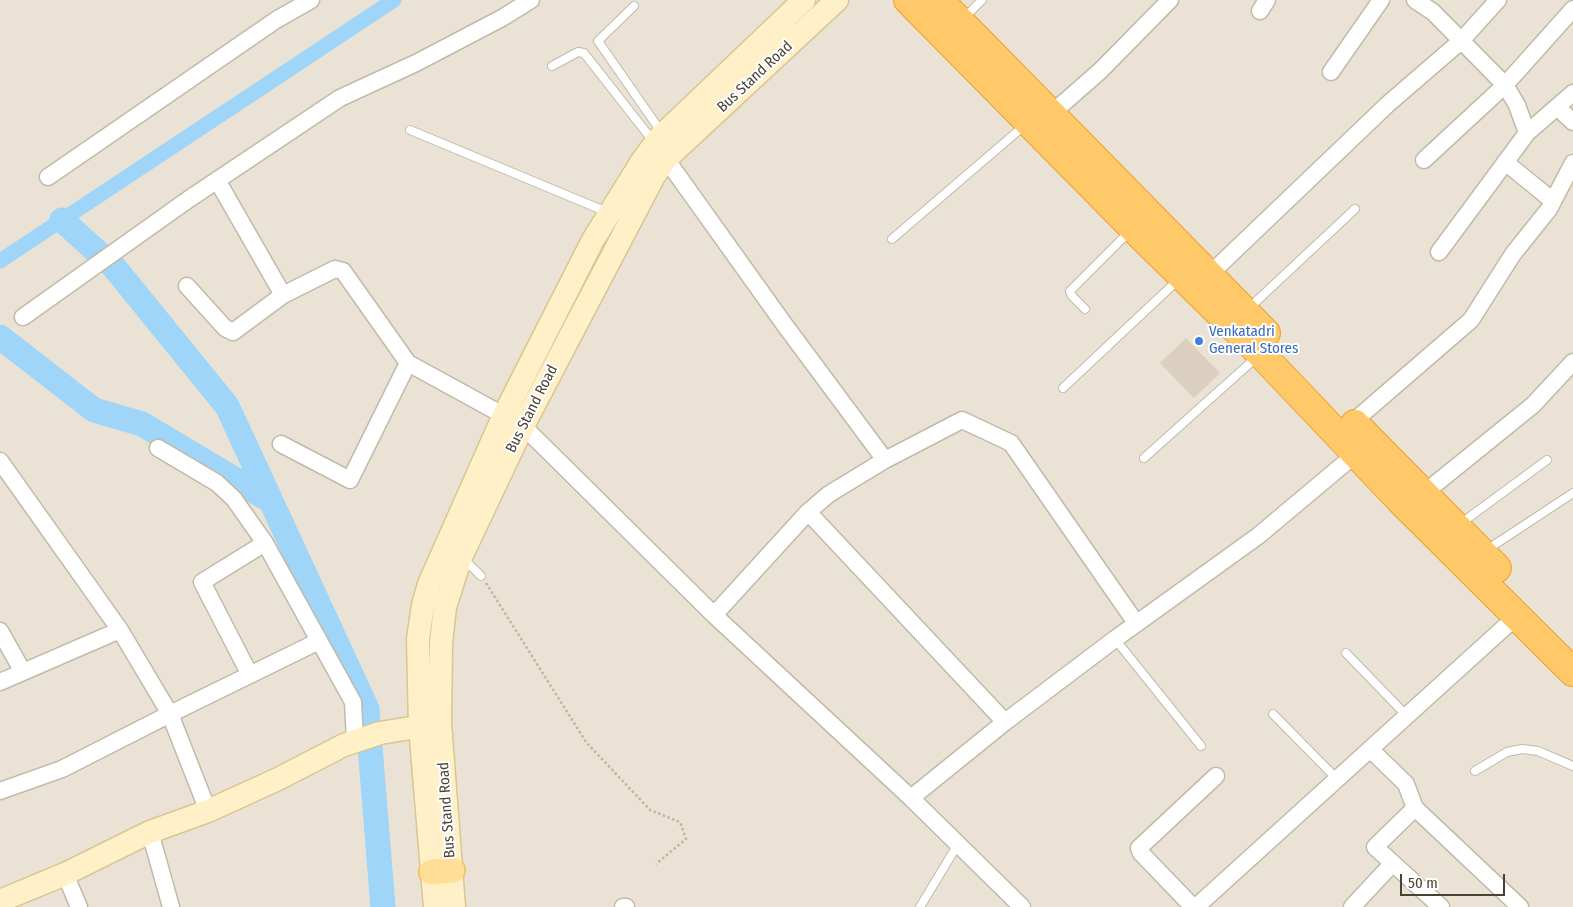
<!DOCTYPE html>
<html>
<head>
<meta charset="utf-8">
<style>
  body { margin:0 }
  #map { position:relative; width:1573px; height:907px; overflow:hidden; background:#f5f1e8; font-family:"Fira Sans Condensed",sans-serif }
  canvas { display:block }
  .scale { position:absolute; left:1400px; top:874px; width:105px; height:22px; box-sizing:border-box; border:2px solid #4a4135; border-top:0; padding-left:6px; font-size:15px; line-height:18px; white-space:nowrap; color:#4a4135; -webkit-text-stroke:4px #fff; paint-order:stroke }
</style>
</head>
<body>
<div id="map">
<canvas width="1573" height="907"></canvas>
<div class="scale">50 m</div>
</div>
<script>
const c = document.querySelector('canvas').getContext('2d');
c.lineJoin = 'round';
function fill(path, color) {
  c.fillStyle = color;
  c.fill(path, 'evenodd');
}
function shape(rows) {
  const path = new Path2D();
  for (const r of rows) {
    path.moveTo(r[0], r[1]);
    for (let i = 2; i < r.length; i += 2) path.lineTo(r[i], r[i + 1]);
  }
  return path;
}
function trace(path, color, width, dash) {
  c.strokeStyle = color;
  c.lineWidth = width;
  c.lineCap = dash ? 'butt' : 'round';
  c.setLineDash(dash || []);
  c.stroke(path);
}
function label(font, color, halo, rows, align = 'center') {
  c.font = font + ' "Fira Sans Condensed",sans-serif';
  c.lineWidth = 4;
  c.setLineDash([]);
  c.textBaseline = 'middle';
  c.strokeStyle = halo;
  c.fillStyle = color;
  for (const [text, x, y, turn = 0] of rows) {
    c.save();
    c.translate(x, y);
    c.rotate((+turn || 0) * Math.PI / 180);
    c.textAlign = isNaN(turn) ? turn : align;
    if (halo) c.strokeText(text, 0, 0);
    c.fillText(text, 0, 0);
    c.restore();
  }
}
const residential = shape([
  [0,0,1573,0,1573,907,0,907]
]);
const canal = shape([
  [0,261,394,0]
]);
const river = shape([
  [62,220,114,267,227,406,271,501],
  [0,337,94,410,142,424,271,501,367,709,383,907]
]);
const building = shape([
  [1186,338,1220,373,1194,398,1160,363]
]);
const path = shape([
  [486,583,586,742,650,810,680,822,686,839,656,864]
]);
const lane = shape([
  [634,6,598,41,662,133],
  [964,18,982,0],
  [552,66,578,52,584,53,653,141],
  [410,130,607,212],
  [892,239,1025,125],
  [1085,309,1072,296,1070,291,1129,232],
  [1248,309,1355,209],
  [1063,388,1178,280],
  [1144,458,1258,356],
  [1460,524,1547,460],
  [1485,551,1573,493],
  [464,559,481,576],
  [1115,639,1201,746],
  [1346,653,1407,716],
  [1273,714,1338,780],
  [1475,771,1507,752,1522,749,1538,751,1573,766],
  [920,907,958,844]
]);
const street = shape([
  [1415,0,1433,12,1505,85,1517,105,1527,133,1573,93],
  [1260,11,1267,0],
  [1331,72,1381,0],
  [1557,107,1573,122],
  [1051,114,1100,71,1170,0],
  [1424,160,1505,85,1573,9],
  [1505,162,1553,201],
  [48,177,276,20,311,0],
  [217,180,283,295],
  [1439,252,1527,133],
  [1209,275,1388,104,1461,41,1498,0],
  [187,286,225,328,233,332,283,295,335,269,343,271,408,363,523,426,714,615,808,512,829,494,885,460,784,324,661,152],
  [23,317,189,199,340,98,416,63,502,18,531,0],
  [1353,422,1471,320,1513,254,1549,209,1573,163],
  [281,444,350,480,408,363],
  [158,448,217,483,234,499,265,543,353,702,355,741],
  [885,460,962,420,1011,443,1136,623],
  [0,461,120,630,170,714,62,769,0,791],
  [1423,494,1533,405,1573,362],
  [808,512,1005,722],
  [714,615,911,798,1022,907],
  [0,631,23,672],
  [250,675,202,582,265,543],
  [0,682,120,630],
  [1371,750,1406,784,1415,808,1520,907],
  [911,798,1005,722,1115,639,1258,536,1357,453],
  [1415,808,1375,847,1441,907],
  [208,811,170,714,319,641],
  [150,832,171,907],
  [65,874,79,907],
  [623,907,626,907],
  [1193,907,1141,853,1139,848,1216,776],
  [1196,907,1518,615],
  [1352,907,1392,864]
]);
const secondary = shape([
  [0,901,65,874,150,832,208,811,278,779,344,745,380,733,435,724],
  [435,907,420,726,418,639,423,605,429,584,504,415,593,240,642,161,659,138,804,0],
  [454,907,440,723,441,643,445,607,461,557,523,426,654,176,666,159,837,0]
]);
const primary = shape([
  [432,872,452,870]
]);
const highway = shape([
  [908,0,1133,228,1260,353,1399,499,1573,672],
  [939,0,1266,333],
  [1355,424,1497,568]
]);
const markers = [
  [1199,341,5,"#3f7fe0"]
];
const streetNames = [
  ["Bus Stand Road",755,77,-43],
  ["Bus Stand Road",532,409,-63],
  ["Bus Stand Road",447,810,-94]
];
const shopNames = [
  ["Venkatadri",1209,332],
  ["General Stores",1209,349]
];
fill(residential, '#eae3d5');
trace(canal, '#9ed5f8', 15);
trace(river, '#9ed5f8', 25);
fill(building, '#dbcfbf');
trace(lane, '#c2b9a9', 10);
trace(street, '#c2b9a9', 19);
trace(secondary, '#dac593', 25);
trace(primary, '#f0bf5b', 28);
trace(highway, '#eda02a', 30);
trace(path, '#c5b499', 2.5, [2.5, 2.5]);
trace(lane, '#fff', 8);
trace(street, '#fff', 16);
trace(secondary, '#fff0c8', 22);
trace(primary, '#ffdf97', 25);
trace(highway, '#ffc969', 28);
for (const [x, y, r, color] of markers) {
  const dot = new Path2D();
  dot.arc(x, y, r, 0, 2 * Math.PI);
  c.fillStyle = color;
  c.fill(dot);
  trace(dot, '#fff', 2);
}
label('15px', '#4a4135', '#fff', streetNames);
label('15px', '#366cbe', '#fff', shopNames, 'left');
</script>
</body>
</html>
